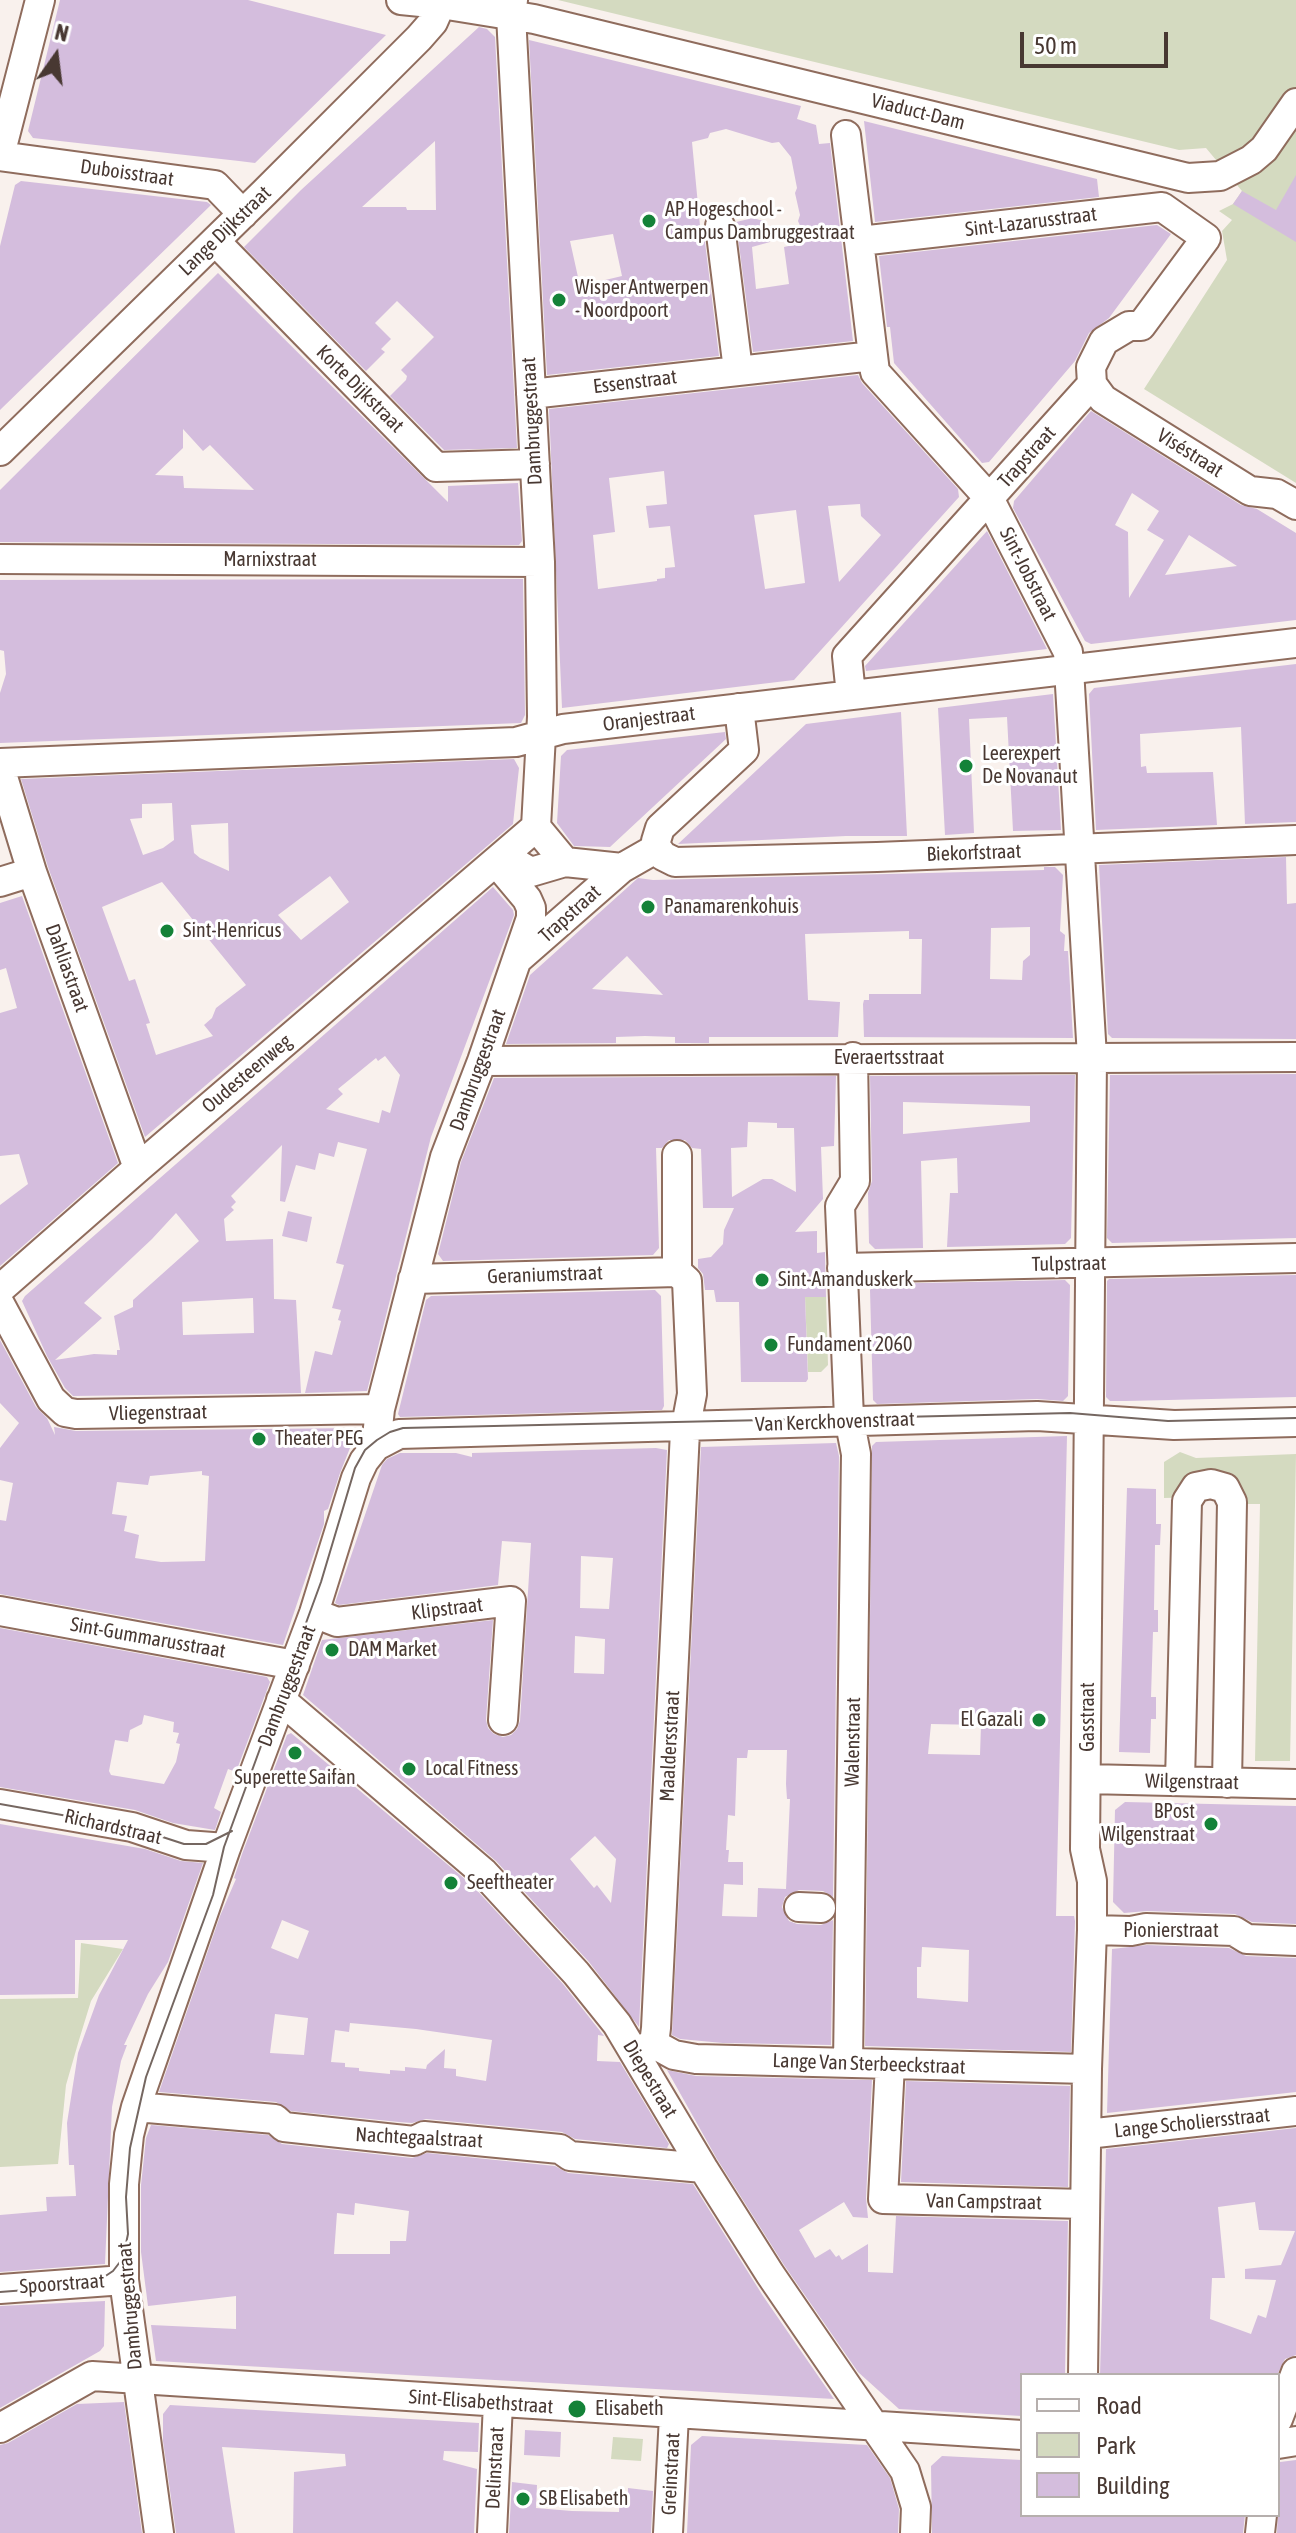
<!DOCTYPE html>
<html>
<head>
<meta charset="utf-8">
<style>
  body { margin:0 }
  #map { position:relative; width:1296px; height:2533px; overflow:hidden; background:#f9f1ed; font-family:"Asap Condensed",sans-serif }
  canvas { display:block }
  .legend { position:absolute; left:1020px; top:2373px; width:260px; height:144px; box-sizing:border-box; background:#fff; border:2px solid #b6afad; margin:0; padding:10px 14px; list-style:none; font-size:24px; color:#483832 }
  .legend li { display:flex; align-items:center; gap:16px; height:40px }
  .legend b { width:40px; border:2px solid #b6afad }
  .north { position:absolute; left:16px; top:16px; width:80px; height:80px; -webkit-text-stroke:6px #fff; paint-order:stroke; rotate:14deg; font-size:22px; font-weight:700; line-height:32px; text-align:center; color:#483832 }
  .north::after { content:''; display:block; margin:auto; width:28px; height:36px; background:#483832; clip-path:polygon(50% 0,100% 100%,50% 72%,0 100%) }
  .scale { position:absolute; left:1020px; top:32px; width:148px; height:36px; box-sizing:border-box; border:4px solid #483832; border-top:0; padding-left:10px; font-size:24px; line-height:28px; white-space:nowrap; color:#483832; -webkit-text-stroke:6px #fff; paint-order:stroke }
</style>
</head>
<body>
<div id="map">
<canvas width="1296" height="2533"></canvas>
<ul class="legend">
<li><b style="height:10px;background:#fff"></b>Road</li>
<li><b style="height:22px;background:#d4dac0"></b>Park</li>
<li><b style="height:22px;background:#d4bddd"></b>Building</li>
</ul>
<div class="north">N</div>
<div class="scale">50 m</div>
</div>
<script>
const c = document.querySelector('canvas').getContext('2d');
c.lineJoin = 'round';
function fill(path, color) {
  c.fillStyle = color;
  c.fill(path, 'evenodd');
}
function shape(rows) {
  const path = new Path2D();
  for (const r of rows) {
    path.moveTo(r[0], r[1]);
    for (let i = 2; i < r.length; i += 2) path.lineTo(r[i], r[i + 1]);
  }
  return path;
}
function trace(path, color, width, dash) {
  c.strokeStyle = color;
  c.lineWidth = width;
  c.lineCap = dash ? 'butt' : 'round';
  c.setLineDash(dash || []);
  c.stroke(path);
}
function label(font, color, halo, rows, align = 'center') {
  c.font = font + ' "Asap Condensed",sans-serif';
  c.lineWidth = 6;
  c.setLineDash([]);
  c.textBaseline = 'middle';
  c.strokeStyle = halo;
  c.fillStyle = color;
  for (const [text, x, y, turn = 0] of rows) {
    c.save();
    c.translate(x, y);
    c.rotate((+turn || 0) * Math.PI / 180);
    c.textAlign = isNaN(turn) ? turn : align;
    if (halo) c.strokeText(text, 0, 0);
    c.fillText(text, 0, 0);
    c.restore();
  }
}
const green = shape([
  [558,0,1296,0,1296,483,1144,389,1227,260,1222,231,1232,220,1219,211,1233,204,1242,191,1206,148,1179,150],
  [805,1297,826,1297,828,1365,821,1372,808,1372],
  [1180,1452,1196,1458,1296,1454,1290,1761,1255,1761,1260,1504,1244,1504,1242,1496,1164,1498,1164,1462],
  [81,1943,123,1949,91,2001,79,2040,66,2085,58,2164,0,2167,0,1999,78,1998],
  [613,2437,643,2439,641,2461,611,2459]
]);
const building = shape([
  [60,0,248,0,386,35,255,163,239,161,33,138,28,131],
  [479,27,487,29,495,37,517,448,444,450,390,396,406,380,407,376,401,370,434,337,397,301,375,323,391,339,381,349,385,352,366,371,244,247,301,190],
  [435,141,436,210,407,210,406,207,362,207],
  [529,40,801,106,797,119,816,125,819,144,830,143,853,341,753,352,736,222,753,218,767,222,770,242,752,247,756,289,789,284,784,247,807,242,798,221,800,215,795,193,797,188,791,157,779,142,772,143,726,129,710,133,708,138,692,142,700,226,703,226,719,356,547,375],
  [613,234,622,276,580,286,570,241],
  [864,121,1097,179,1099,197,875,222],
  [1296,175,1296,242,1233,204,1242,191,1276,210],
  [21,181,207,202,211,205,0,410,0,246,15,185],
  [1157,225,1171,234,1109,318,1089,333,1075,361,989,462,982,463,894,363,890,327,887,327,879,256],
  [218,273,448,502,448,486,518,483,522,541,519,545,495,545,0,542,0,490],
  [183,429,203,451,210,445,254,490,184,488,183,476,155,475,183,448],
  [858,375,862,383,958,489,959,497,794,680,562,708,549,409],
  [664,471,667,504,646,506,649,528,670,526,675,567,665,568,665,578,657,579,657,581,598,589,593,535,615,532,609,478],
  [860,504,861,516,881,535,839,582,828,506],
  [796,510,805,583,765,589,754,515],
  [1091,411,1241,505,1257,509,1296,533,1296,620,1091,644,1085,641,1013,508,1014,501],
  [1132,493,1159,511,1147,530,1164,540,1129,598,1128,532,1115,525],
  [1189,535,1237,566,1165,575],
  [987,531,1047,649,866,671,865,666],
  [523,579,525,715,521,723,0,743,0,693,6,674,4,651,0,650,0,580],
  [1296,664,1296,822,1245,824,1241,727,1140,734,1141,767,1146,766,1147,773,1213,772,1217,825,1096,830,1089,694,1094,688],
  [1053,694,1061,830,1013,831,1007,717,969,719,974,833,945,835,938,708],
  [901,712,907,836,846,836,678,844,806,724],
  [725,732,726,739,610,847,574,846,557,823,561,756,567,750],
  [514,759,519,768,513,824,145,1137,48,867,21,779],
  [172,803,174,840,163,848,143,855,130,819,142,818,142,804],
  [228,823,229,871,200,858,194,853,191,825],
  [330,876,349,902,301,940,278,915],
  [162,882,246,985,216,1008,212,1018,204,1025,213,1036,156,1055,146,1024,150,1023,135,979,129,981,102,907],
  [1286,857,1287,904,1296,903,1296,1039,1112,1038,1108,1034,1099,865],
  [1044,867,1055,867,1063,875,1060,931,1065,935,1064,951,1068,951,1073,1038,864,1037,863,1004,864,1000,869,1000,869,994,921,994,922,939,909,939,909,931,805,934,808,1000,840,1002,838,1037,709,1037,709,1043,675,1043,675,1037,645,1036,616,1037,616,1043,506,1044,530,975,638,878,653,880,1044,870],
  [1030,927,1030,955,1023,961,1022,980,990,979,991,928],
  [627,956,663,995,592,989],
  [493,887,513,910,514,915,431,1137,367,1391,305,1393,315,1351,332,1355,341,1321,338,1320,341,1310,332,1308,344,1265,336,1263,367,1149,338,1142,334,1157,319,1153,315,1170,296,1165,285,1202,280,1201,282,1145,231,1196,236,1202,231,1207,234,1210,224,1219,226,1241,273,1239,274,1299,296,1300,301,1393,73,1396,65,1388,47,1356,22,1301,25,1296],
  [385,1056,400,1075,390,1113,382,1110,379,1123,326,1109,343,1094,338,1089,376,1058,378,1061],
  [176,1213,199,1241,133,1300,133,1307,114,1316,120,1350,117,1350,117,1355,94,1354,55,1360,102,1318,84,1303,152,1239],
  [253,1298,254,1333,183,1335,182,1302],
  [22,896,118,1163,0,1266,0,1205,28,1184,19,1154,0,1156,0,1013,17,1008,6,968,0,970,0,903],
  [1296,1074,1296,1238,1112,1243,1107,1238,1110,1075],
  [1075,1075,1071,1238,1065,1244,947,1247,950,1193,958,1193,957,1158,921,1161,923,1248,875,1249,869,1243,868,1193,872,1181,870,1076],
  [903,1102,1030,1106,1030,1122,903,1134],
  [836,1076,834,1146,821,1147,823,1199,795,1232,817,1231,817,1253,825,1252,825,1258,826,1297,805,1297,808,1379,806,1382,741,1382,739,1302,716,1302,714,1290,705,1290,703,1274,698,1268,698,1259,711,1257,723,1244,724,1230,734,1208,703,1208,701,1149,692,1148,685,1140,669,1140,662,1148,656,1148,659,1248,653,1255,443,1261,438,1254,461,1162,494,1078],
  [748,1122,777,1123,777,1128,794,1128,796,1192,772,1179,763,1179,732,1197,731,1148,747,1147],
  [288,1211,312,1217,307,1242,282,1236],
  [1296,1275,1296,1397,1126,1401,1110,1401,1106,1397,1107,1281,1109,1279],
  [1065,1280,1070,1285,1068,1396,1063,1401,1037,1399,877,1404,873,1400,870,1290,875,1284],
  [655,1290,661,1296,664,1406,662,1410,400,1417,398,1414,426,1300,431,1296],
  [0,1340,36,1407,47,1418,55,1435,54,1427,76,1431,358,1428,340,1473,328,1509,324,1511,324,1524,283,1645,0,1594,0,1520,6,1521,13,1483,0,1480,0,1448,19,1423,0,1403],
  [202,1471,202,1475,209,1476,205,1561,161,1562,135,1558,139,1535,124,1531,127,1516,112,1514,117,1482,148,1485,150,1476],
  [1067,1436,1056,1916,1074,1916,1075,1921,1071,2052,865,2046,872,1446,876,1442],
  [931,1724,981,1725,980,1755,928,1754],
  [922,1947,969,1950,968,2002,917,1998,917,1967,921,1967],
  [836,1443,839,1456,833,1897,823,1891,799,1890,785,1897,782,1907,789,1921,797,1924,821,1925,833,1920,831,2045,723,2043,680,2039,672,2035,701,1447],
  [748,1750,787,1750,786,1784,787,1799,790,1799,786,1889,758,1888,757,1917,722,1916,724,1884,743,1885,743,1862,728,1862,729,1850,726,1850,728,1815,735,1816,737,1758,747,1758],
  [656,1448,667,1450,639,2027,589,1962,496,1861,303,1695,322,1640,493,1620,486,1720,488,1728,494,1734,503,1737,511,1735,517,1729,520,1721,531,1543,502,1541,498,1585,339,1605,335,1603,382,1465,387,1459,400,1453,456,1453,472,1457,472,1453],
  [581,1556,613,1558,609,1609,580,1608],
  [575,1636,605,1639,604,1674,574,1673],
  [595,1836,616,1859,611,1903,597,1885,594,1888,570,1859],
  [1127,1488,1156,1489,1156,1524,1161,1524,1160,1545,1155,1545,1154,1610,1158,1610,1158,1632,1153,1632,1151,1697,1156,1697,1156,1719,1151,1719,1150,1753,1119,1752],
  [0,1628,267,1677,270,1682,236,1772,228,1769,214,1808,221,1812,215,1830,173,1823,135,1810,0,1787],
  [144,1715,174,1722,173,1732,179,1733,176,1743,180,1744,176,1762,164,1784,111,1775,109,1771,115,1740,128,1742,130,1730,142,1724],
  [291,1733,472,1885,563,1984,604,2036,598,2035,597,2061,620,2062,669,2144,667,2148,575,2139,562,2132,426,2119,412,2123,399,2122,291,2111,276,2102,159,2092,220,1916,236,1879,234,1878,242,1854,287,1735],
  [282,1920,309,1931,298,1959,271,1948],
  [275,2014,308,2018,304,2055,270,2053],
  [350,2023,416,2029,492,2040,486,2081,456,2076,456,2069,444,2068,445,2049,427,2065,426,2069,405,2067,405,2071,390,2070,390,2074,359,2071,359,2068,345,2067,345,2063,331,2062,335,2030,349,2032],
  [1125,1802,1296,1806,1296,1924,1252,1922,1235,1914,1147,1911,1124,1913,1113,1902,1115,1810],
  [0,1824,145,1849,181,1861,203,1863,168,1962,148,1994,124,2045,127,2045,121,2061,112,2107,105,2264,0,2272,0,2215,47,2211,46,2197,76,2196,74,2165,69,2165,67,2123,78,2053,99,1995,128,1940,75,1940,75,1994,0,1995],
  [1147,1945,1229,1948,1246,1956,1296,1958,1296,2092,1107,2113,1112,1949],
  [667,2070,696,2076,872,2080,866,2198,868,2218,853,2217,844,2202,799,2230,815,2258,830,2249,836,2257,839,2255,842,2260,868,2244,868,2272,893,2273,896,2216,1068,2221,1065,2375,1022,2375,1022,2416,899,2409,858,2372,784,2265,717,2159],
  [906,2081,1070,2086,1068,2187,901,2182],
  [151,2125,268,2135,282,2144,412,2158,427,2153,496,2160,555,2166,568,2173,693,2184,763,2296,834,2399,156,2361,151,2325,236,2329,236,2296,148,2306,141,2252,141,2185,146,2138],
  [355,2203,409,2211,406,2241,390,2241,390,2254,334,2254,337,2213,354,2215],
  [1296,2128,1296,2355,1285,2359,1277,2375,1100,2375,1106,2149],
  [1255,2202,1259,2230,1295,2231,1281,2265,1245,2269,1245,2279,1276,2280,1266,2318,1258,2315,1251,2334,1210,2319,1212,2278,1225,2278,1218,2207],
  [105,2301,104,2346,100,2351,0,2408,0,2306],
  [124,2402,142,2533,0,2533,0,2445,8,2443,77,2404],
  [170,2405,479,2423,478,2452,444,2451,443,2460,477,2469,474,2533,293,2533,294,2472,346,2466,345,2454,222,2447,235,2533,176,2533,163,2441,163,2414],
  [525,2430,561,2432,560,2457,524,2455],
  [702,2436,867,2445,890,2478,899,2509,898,2533,687,2533,691,2445],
  [942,2456,1022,2460,1022,2515,1245,2515,1243,2533,932,2533,931,2466],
  [1296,2460,1296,2533,1277,2533,1280,2462],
  [512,2482,537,2485,536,2508,572,2511,619,2512,620,2492,628,2492,628,2488,653,2491,651,2533,509,2533]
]);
const minor = shape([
  [401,0,441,4,534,19,1188,178,1220,176,1251,160,1264,149,1296,103],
  [513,0,511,15,540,562,542,717,536,827,565,862],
  [846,135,875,372,989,498,1068,652,1092,1057,1085,1849,1092,1881,1092,1930,1087,2069,1083,2375],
  [0,155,40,0],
  [0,156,215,185,243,214],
  [720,226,738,370],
  [215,241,436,467,535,464],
  [1092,384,1103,399,1250,491,1277,494,1296,505],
  [531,394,873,356],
  [0,451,265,192,419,38,433,22,441,4],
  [0,559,540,562],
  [851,695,847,656,1092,384,1091,367,1104,341,1129,326,1141,326,1206,238,1162,207,860,241],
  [0,763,516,742,563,729,1296,643],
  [0,767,32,872,138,1168],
  [657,848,663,856,675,862,877,857,1296,840],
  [657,848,656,841,660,828,744,750,739,708],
  [497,862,514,862,531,872,565,862,622,868],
  [0,882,32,872],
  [518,959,622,868,657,848],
  [482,1061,1296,1057],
  [842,1268,1296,1258],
  [413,1279,677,1272],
  [0,1289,138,1168,536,827],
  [0,1304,51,1399,65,1412,76,1414,380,1409],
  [376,1446,380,1409,445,1157,482,1061,531,918,531,908,527,899,496,862],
  [0,1611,295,1665],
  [314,1613,337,1622,511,1601,503,1720],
  [281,1700,484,1873,576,1973,617,2024,703,2168,770,2274,905,2471,916,2507,915,2533],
  [1087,1779,1296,1784],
  [1180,1781,1187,1501,1196,1487,1211,1484,1225,1488,1232,1502,1227,1783],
  [0,1804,132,1827,186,1845,226,1848],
  [799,1907,821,1908],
  [1092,1930,1131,1931,1146,1928,1234,1931,1247,1939,1296,1941],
  [654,2044,674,2055,696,2059,1087,2069],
  [634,2052,654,2044,656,2028,685,1431,692,1394,687,1281,677,1272,677,1155],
  [848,2063,856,1454,849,1418,840,1206,855,1181,853,1057],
  [890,2064,883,2199,1085,2204],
  [136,2107,275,2119,284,2127,414,2141,424,2136,560,2149,570,2156,703,2168],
  [1087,2134,1296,2111],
  [0,2289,124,2280],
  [1278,2419,1296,2372],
  [0,2428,92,2376,1022,2435],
  [1278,2444,1296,2441],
  [159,2533,124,2280,124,2184,129,2135,136,2107,226,1848,314,1613,356,1478,364,1461,376,1446,399,1434,1037,1416,1174,1425,1296,1422],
  [492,2533,498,2403],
  [668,2533,674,2415],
  [1260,2533,1262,2515]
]);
const tram = shape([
  [0,1804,135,1828,184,1844,206,1844,232,1831],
  [0,2292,92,2285,113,2271,123,2258,128,2234,126,2197,130,2148,146,2077,213,1895,224,1847,321,1582,355,1468,365,1450,377,1440,390,1432,403,1428,857,1418,1070,1413,1168,1421,1296,1418]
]);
const markers = [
  [649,221,8,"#148238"],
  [559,300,8,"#148238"],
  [966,766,8,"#148238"],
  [648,907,8,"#148238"],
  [167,931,8,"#148238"],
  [762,1280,8,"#148238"],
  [771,1345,8,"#148238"],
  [259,1439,8,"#148238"],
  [332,1650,8,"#148238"],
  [1039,1720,8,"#148238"],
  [295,1753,8,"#148238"],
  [409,1769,8,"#148238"],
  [1211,1824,8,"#148238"],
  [451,1883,8,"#148238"],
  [577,2409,10,"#148238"],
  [523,2499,8,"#148238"]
];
const streetNames = [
  ["Viaduct-Dam",918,112,14],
  ["Duboisstraat",127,173,8],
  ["Sint-Lazarusstraat",1031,222,-7],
  ["Lange Dijkstraat",225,231,-44],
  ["Essenstraat",635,382,-7],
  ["Korte Dijkstraat",360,389,45],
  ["Dambruggestraat",532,421,-93],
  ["Viséstraat",1190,453,32],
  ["Trapstraat",1027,457,-48],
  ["Marnixstraat",270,560],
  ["Sint-Jobstraat",1028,574,63],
  ["Oranjestraat",649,719,-7],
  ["Biekorfstraat",974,853,-2],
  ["Trapstraat",570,914,-42],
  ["Dahliastraat",67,968,70],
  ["Everaertsstraat",889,1058],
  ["Dambruggestraat",478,1070,-70],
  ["Oudesteenweg",247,1074,-40],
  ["Tulpstraat",1069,1264,-1],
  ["Geraniumstraat",545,1275,-2],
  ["Vliegenstraat",158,1413,-1],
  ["Van Kerckhovenstraat",835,1422,-2],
  ["Klipstraat",447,1609,-7],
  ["Sint-Gummarusstraat",148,1638,10],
  ["Dambruggestraat",287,1686,-69],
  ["Gasstraat",1088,1717,-90],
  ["Walenstraat",853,1742,-89],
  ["Maaldersstraat",670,1746,-87],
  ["Wilgenstraat",1192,1782,1],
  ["Richardstraat",113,1827,13],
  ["Pionierstraat",1171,1931],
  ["Lange Van Sterbeeckstraat",869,2064,2],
  ["Diepestraat",650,2079,59],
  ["Lange Scholiersstraat",1192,2123,-6],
  ["Nachtegaalstraat",419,2138,3],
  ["Van Campstraat",984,2202,1],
  ["Spoorstraat",62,2284,-4],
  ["Dambruggestraat",130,2306,-95],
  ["Sint-Elisabethstraat",481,2402,4],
  ["Delinstraat",495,2468,-87],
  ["Greinstraat",671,2474,-87]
];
const poiNames = [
  ["AP Hogeschool -",665,210],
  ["Campus Dambruggestraat",665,233],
  ["Wisper Antwerpen",575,288],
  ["- Noordpoort",575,311],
  ["Leerexpert",982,754],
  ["De Novanaut",982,777],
  ["Panamarenkohuis",664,907],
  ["Sint-Henricus",183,931],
  ["Sint-Amanduskerk",778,1280],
  ["Fundament 2060",787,1345],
  ["Theater PEG",275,1439],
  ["DAM Market",348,1650],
  ["El Gazali",1023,1720,"right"],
  ["Local Fitness",425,1769],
  ["Superette Saifan",295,1778,"center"],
  ["BPost",1195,1812,"right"],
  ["Wilgenstraat",1195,1835,"right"],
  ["Seeftheater",467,1883],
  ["Elisabeth",595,2409],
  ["SB Elisabeth",539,2499]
];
fill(green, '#d4dac0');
fill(building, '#d4bddd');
trace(minor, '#8f6c5d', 32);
trace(minor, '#fff', 28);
trace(tram, '#756761', 2);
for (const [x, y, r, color] of markers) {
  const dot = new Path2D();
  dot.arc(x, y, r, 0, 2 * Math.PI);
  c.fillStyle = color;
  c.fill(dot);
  trace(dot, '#fff', 3);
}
label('20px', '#483832', '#fff', streetNames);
label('20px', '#483832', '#fff', poiNames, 'left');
</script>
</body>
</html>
